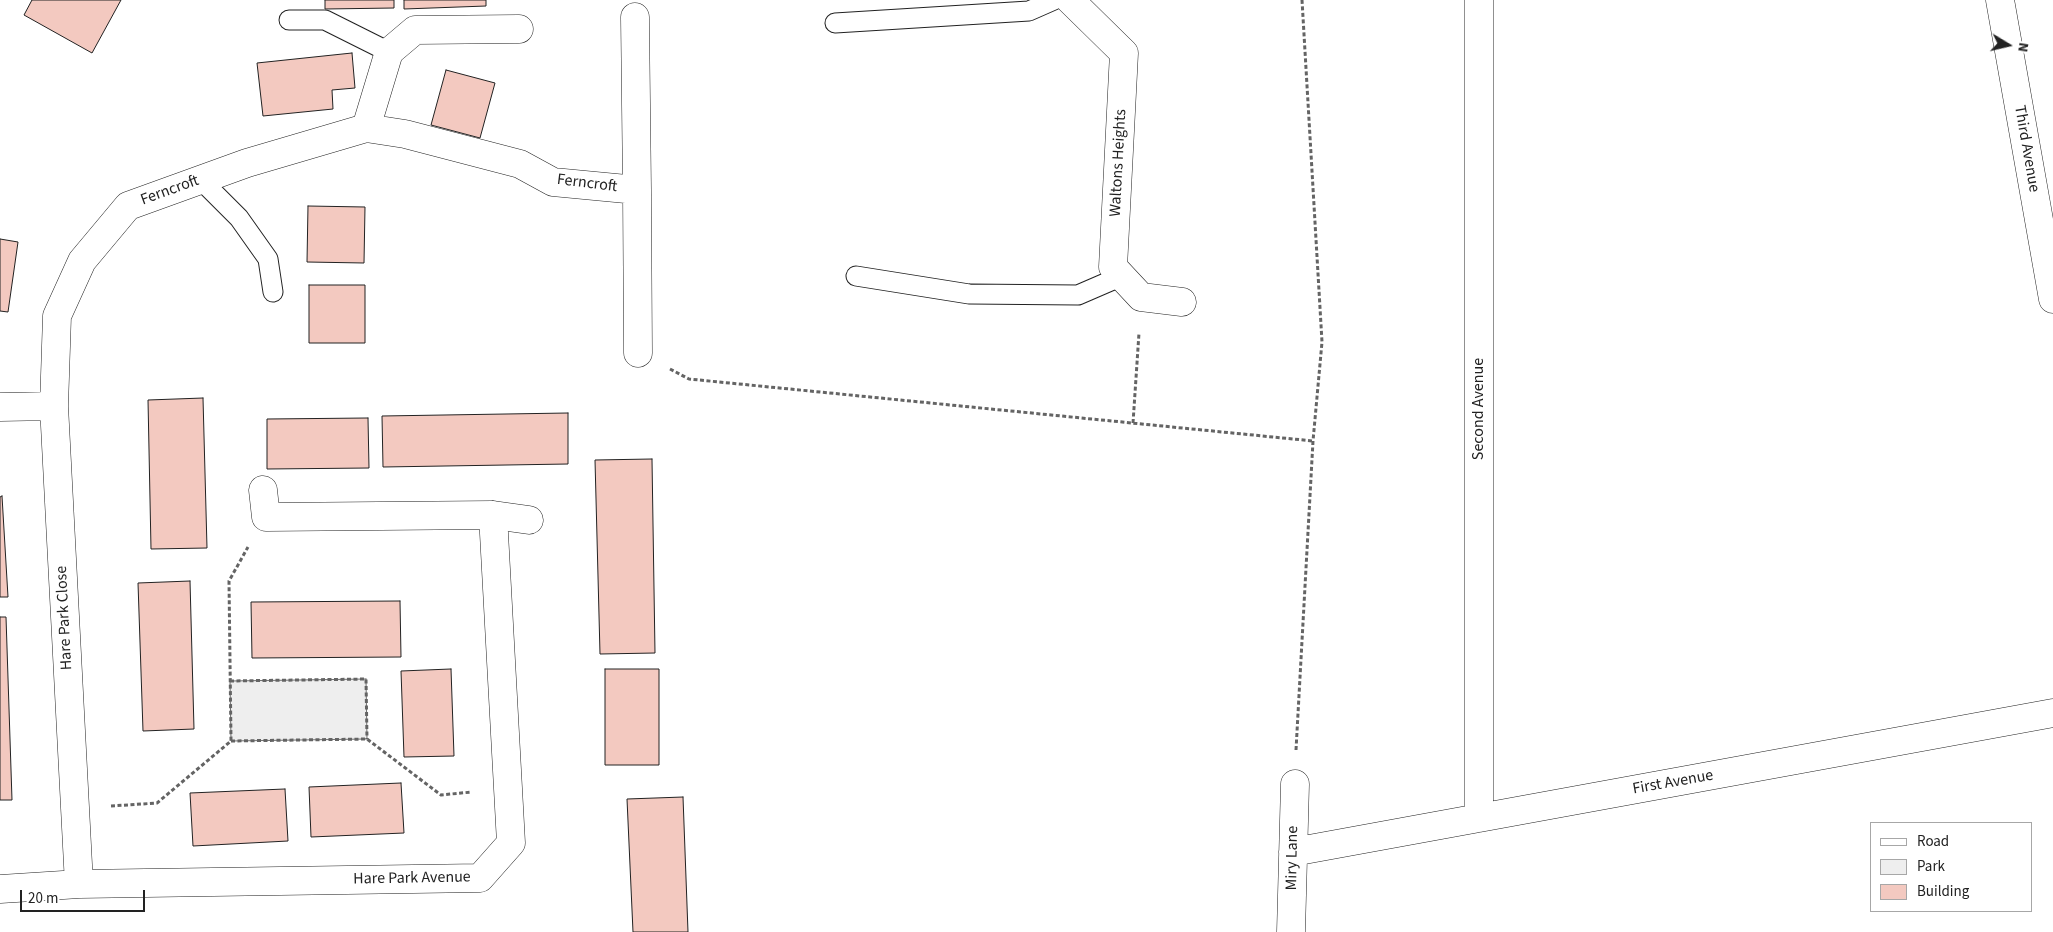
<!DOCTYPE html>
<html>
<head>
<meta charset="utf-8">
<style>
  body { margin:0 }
  #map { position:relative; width:2053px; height:932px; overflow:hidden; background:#fff; font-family:"Source Sans 3",sans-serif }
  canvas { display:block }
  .legend { position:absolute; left:1870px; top:822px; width:162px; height:90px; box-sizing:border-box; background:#fff; border:1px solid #a7a7a7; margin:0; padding:6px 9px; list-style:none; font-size:15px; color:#222 }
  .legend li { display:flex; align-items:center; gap:10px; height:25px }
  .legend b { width:25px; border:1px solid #a7a7a7 }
  .north { position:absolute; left:1983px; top:20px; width:50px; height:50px; -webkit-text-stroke:4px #fff; paint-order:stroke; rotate:99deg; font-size:14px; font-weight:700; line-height:20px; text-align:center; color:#222 }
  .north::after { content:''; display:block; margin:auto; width:18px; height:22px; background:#222; clip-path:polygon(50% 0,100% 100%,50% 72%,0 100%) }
  .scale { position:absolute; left:20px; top:890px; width:125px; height:22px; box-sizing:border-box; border:2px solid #222; border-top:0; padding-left:6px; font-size:15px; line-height:18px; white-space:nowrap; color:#222; -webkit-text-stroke:4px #fff; paint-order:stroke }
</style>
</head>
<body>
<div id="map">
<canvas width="2053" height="932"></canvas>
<ul class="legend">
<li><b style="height:6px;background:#fff"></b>Road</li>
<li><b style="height:14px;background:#eee"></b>Park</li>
<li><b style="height:14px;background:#f3c9c0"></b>Building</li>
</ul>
<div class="north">N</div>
<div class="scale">20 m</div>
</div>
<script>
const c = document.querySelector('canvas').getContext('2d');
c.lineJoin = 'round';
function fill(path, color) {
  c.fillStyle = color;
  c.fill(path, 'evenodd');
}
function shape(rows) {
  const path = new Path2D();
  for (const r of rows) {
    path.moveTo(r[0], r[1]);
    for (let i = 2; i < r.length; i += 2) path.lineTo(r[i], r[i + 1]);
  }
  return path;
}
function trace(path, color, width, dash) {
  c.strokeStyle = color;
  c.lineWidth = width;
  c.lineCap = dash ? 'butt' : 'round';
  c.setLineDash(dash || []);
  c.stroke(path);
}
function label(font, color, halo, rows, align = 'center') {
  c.font = font + ' "Source Sans 3",sans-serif';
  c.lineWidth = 4;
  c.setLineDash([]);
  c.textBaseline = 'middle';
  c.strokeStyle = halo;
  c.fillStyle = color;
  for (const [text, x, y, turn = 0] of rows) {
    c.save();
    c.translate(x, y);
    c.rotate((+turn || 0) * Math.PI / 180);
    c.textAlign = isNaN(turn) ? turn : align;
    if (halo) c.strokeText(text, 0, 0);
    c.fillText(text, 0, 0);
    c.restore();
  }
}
const green = shape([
  [366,679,367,739,231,741,230,681,366,679]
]);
const building = shape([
  [32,0,121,0,92,53,24,15,32,0],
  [325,0,394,0,394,8,325,9,325,0],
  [404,0,486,0,486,6,404,9,404,0],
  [352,53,355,88,332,90,333,109,263,116,257,63,352,53],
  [446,70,495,83,480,138,431,125,446,70],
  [308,206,365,207,364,263,307,262,308,206],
  [0,239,18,242,8,312,0,311,0,239],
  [309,285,365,285,365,343,309,343,309,285],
  [203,398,207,548,151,549,148,400,203,398],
  [568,413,568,464,383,467,382,416,568,413],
  [368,418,369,468,267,469,267,419,368,418],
  [652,459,655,653,600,654,595,460,652,459],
  [2,496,8,597,0,597,0,497,2,496],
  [190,581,194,729,143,731,138,583,190,581],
  [400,601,401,657,252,658,251,602,400,601],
  [0,617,6,617,12,800,0,800,0,617],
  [451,669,454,756,404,757,401,671,451,669],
  [605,669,659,669,659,765,605,765,605,669],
  [401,783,404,833,311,837,309,787,401,783],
  [285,789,288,841,193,846,190,793,285,789],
  [683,797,688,932,633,932,627,799,683,797]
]);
const path = shape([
  [670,369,689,379,1313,441],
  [1133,423,1139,333],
  [230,681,366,679,367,739],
  [231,741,367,739,441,795,472,792],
  [1296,750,1313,441,1322,342,1302,0],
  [111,806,157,803,231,741,229,581,248,547]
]);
const lane = shape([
  [289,20,325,20,389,52],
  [835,23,1029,11,1054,0],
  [201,180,239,218,268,259,273,292],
  [856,276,969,294,1078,295,1122,276]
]);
const street = shape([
  [1070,0,1124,53,1113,267,1141,297,1182,302],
  [2000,0,2053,299],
  [366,128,389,52,415,30,519,29],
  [637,190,638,353],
  [0,407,54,406],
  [493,515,529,520],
  [1479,818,1479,0],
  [1293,852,2053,713],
  [79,884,54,406,57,316,82,261,128,206,247,163,366,128,405,134,520,164,553,182,637,190,635,17],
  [0,889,79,884,480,878,511,843,493,515,266,517,263,490],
  [1291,932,1295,784]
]);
const streetNames = [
  ["Third Avenue",2026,149,80],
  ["Waltons Heights",1119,163,-87],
  ["Ferncroft",587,184,7],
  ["Ferncroft",170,191,-20],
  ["Second Avenue",1479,409,-90],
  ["Hare Park Close",65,618,-93],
  ["First Avenue",1673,783,-10],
  ["Miry Lane",1293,858,-89],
  ["Hare Park Avenue",412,879,-1]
];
fill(green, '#eee');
trace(green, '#6f6f6f', 1);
fill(building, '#f3c9c0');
trace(building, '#222', 1);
trace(lane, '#222', 21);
trace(street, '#222', 29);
trace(path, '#646464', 3, [4, 2.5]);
trace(lane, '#fff', 19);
trace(street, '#fff', 28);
label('16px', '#222', '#fff', streetNames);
</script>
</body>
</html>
